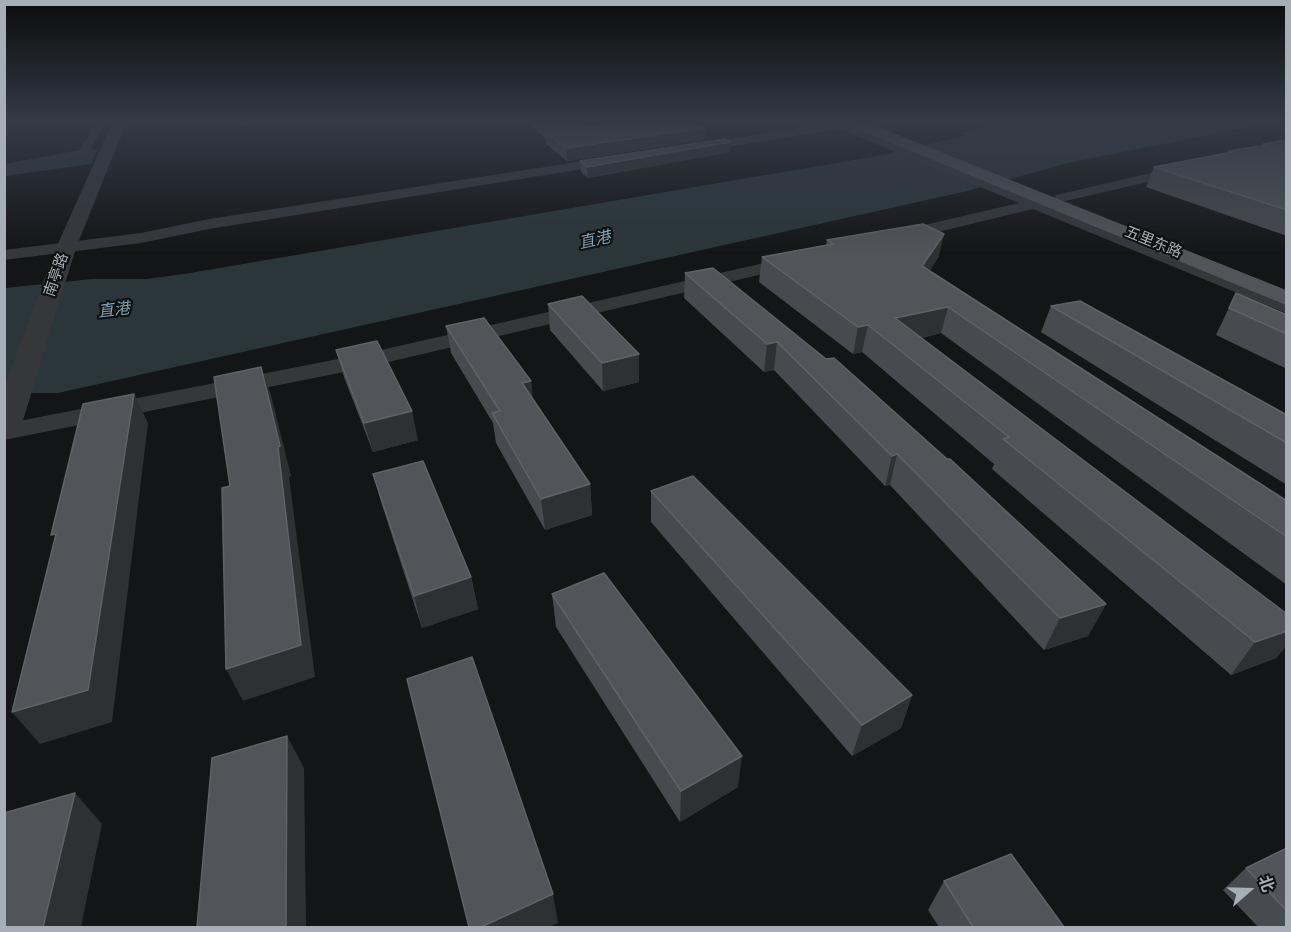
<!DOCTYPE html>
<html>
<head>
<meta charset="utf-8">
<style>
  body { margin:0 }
  #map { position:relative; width:1291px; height:932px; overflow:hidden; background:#141516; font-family:Poppins,"Noto Sans SC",sans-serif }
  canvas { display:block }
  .frame { position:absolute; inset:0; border:6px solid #a6aeb7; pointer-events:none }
  .north { position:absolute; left:1219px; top:860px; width:60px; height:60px; -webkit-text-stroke:4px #0f1011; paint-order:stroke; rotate:70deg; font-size:16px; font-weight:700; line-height:24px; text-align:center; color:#a6aeb7 }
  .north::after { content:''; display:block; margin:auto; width:21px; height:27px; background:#a6aeb7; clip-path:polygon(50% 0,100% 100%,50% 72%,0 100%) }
</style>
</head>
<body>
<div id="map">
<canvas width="1291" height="932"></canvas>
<div class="frame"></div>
<div class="north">北</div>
</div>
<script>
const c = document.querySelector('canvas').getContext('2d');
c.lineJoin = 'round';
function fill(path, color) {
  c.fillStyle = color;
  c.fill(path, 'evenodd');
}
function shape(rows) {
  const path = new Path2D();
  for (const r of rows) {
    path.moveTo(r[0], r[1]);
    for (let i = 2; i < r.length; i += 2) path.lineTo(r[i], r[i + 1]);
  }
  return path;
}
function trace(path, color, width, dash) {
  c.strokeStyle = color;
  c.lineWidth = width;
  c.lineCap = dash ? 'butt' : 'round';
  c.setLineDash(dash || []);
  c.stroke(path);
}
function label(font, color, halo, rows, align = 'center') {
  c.font = font + ' Poppins,"Noto Sans SC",sans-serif';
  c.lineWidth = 4.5;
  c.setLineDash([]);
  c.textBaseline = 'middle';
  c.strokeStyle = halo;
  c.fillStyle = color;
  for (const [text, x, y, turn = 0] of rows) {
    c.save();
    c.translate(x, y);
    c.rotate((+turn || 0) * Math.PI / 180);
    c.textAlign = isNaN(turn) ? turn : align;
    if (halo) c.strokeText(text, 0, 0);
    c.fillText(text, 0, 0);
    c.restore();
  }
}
const water = shape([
  [96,123,105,123,91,149,97,150,91,164,5,176,5,164,79,150],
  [997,123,1268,123,1068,163,963,192,58,393,5,393,5,288,92,279,147,279,190,273,883,155,963,136,962,133]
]);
const minor = shape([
  [830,123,860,123,854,126,1036,199,1052,198,1055,201,1050,205,1286,300,1286,313,1033,209,896,242,890,241,888,237,890,233,1019,203,840,129,696,152,690,148,696,144,830,123],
  [616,156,623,160,621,163,209,229,141,243,4,260,4,250,141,233,209,219,616,156],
  [1186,165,1191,166,1193,169,1191,172,1061,202,1054,198,1056,195,1186,165],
  [795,256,801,257,804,261,801,265,359,369,4,440,4,424,359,355,795,256]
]);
const tertiary = shape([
  [112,123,126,123,76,248,20,430,15,437,4,439,4,387,56,248,112,123]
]);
const primary = shape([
  [848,123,868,123,1286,290,1286,305,850,126,848,123]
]);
const wall = shape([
  [528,123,579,123,585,127,705,128,704,140,567,161,546,144,546,139],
  [1287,140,1287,236,1146,187,1154,167,1227,153,1228,151,1262,146,1263,144],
  [730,152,588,178,581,172,580,161],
  [944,234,938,258,929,271,1287,501,1287,585,941,333,921,338,1287,614,1287,645,1276,658,1231,675,992,469,994,464,862,352,853,354,759,282,762,257,826,245,827,240],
  [713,268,1106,604,1088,636,1044,650,890,485,885,486,774,370,764,372,684,298,685,273],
  [1236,293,1287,315,1287,369,1216,335],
  [548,304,639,354,639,382,603,391,550,330],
  [1051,306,1287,415,1287,485,1041,332],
  [446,326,531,381,532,398,590,484,592,515,545,530,496,443,493,423,451,353],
  [336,350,418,440,373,452,344,377],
  [373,474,471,577,478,609,422,628,382,505],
  [651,491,912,695,901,728,852,756,651,522],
  [552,594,738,787,680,822,556,627],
  [1287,848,1287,927,1258,927,1223,890,1246,868],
  [944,881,1064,927,939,927,928,910]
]);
const shadedWall = shape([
  [237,123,267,123,238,126],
  [705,128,704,140,567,161,566,148],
  [730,142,730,152,588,178,587,167],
  [944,234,938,258,916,291,922,266],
  [948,307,941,333,892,344,895,318],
  [868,325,862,352,853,354,858,327],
  [777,342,774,370,764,372,767,344],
  [639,354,639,382,603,391,602,363],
  [261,367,271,395,291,476,289,477,315,677,243,701,226,669],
  [531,381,534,410,522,383],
  [134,394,148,423,112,722,40,744,12,712],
  [412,411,418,440,373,452,364,423],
  [897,454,890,485,885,486,892,456],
  [590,484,592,515,545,530,541,499],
  [471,577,478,609,422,628,414,596],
  [1106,604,1088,636,1044,650,1060,618],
  [1287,631,1287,645,1276,658,1231,675,1255,642],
  [912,695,901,728,852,756,862,725],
  [287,736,304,768,306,927,286,927],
  [742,756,738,787,680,822,681,791],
  [75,793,102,824,81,927,43,927],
  [553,894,558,923,549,927,481,927]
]);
const building = shape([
  [541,123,579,123,585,127,621,123,694,123,705,128,566,148,545,132,551,131,541,123],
  [725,139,730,142,587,167,580,161,725,139],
  [1287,140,1287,210,1154,167,1232,152,1228,151,1268,145,1263,144,1287,140],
  [923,224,944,234,922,266,1287,501,1287,537,948,307,895,318,1287,614,1287,631,1255,642,1003,439,1009,437,868,325,858,327,762,257,833,244,827,240,923,224],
  [713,268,826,359,834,358,947,459,950,459,1106,604,1060,618,897,454,892,456,777,342,767,344,685,273,713,268],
  [1236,293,1287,315,1287,334,1229,308,1236,293],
  [582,296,639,354,602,363,548,304,582,296],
  [1080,301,1287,415,1287,443,1051,306,1080,301],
  [484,318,531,381,522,383,590,484,541,499,492,413,500,411,446,326,484,318],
  [377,341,412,411,364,423,336,350,377,341],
  [261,367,280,446,278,447,301,645,226,669,222,488,230,486,214,377,261,367],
  [134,394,88,690,12,712,56,534,51,535,83,404,134,394],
  [423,461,471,577,414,596,373,474,423,461],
  [693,476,912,695,862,725,651,491,693,476],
  [604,573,742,756,681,791,552,594,604,573],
  [472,657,553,894,481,927,469,927,407,679,472,657],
  [287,736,286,927,197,927,212,758,287,736],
  [75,793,43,927,4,927,4,813,75,793],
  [1287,848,1287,911,1246,868,1287,848],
  [1011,854,1064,927,973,927,944,881,1011,854]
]);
const farStreetnames = [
  ["五里东路",1153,243,22],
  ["南亭路",57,275,-71]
];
const farWaternames = [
  ["直港",595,241,-13],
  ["直港",114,311,-7]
];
fill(water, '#2a363a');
fill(minor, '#35373b');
fill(tertiary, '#35373b');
fill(primary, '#51555a');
fill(wall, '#474a4e');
fill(shadedWall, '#2e3133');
fill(building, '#515559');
trace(building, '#5f6368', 1.5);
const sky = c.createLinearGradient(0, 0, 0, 254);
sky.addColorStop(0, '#0b0c0c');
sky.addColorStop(0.48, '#343b47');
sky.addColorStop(1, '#343b4700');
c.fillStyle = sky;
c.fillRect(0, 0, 1291, 254);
label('15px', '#a6aeb7', '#0f1011', farStreetnames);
label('italic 16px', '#7ca2b3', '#0f1011', farWaternames);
</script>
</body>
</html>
